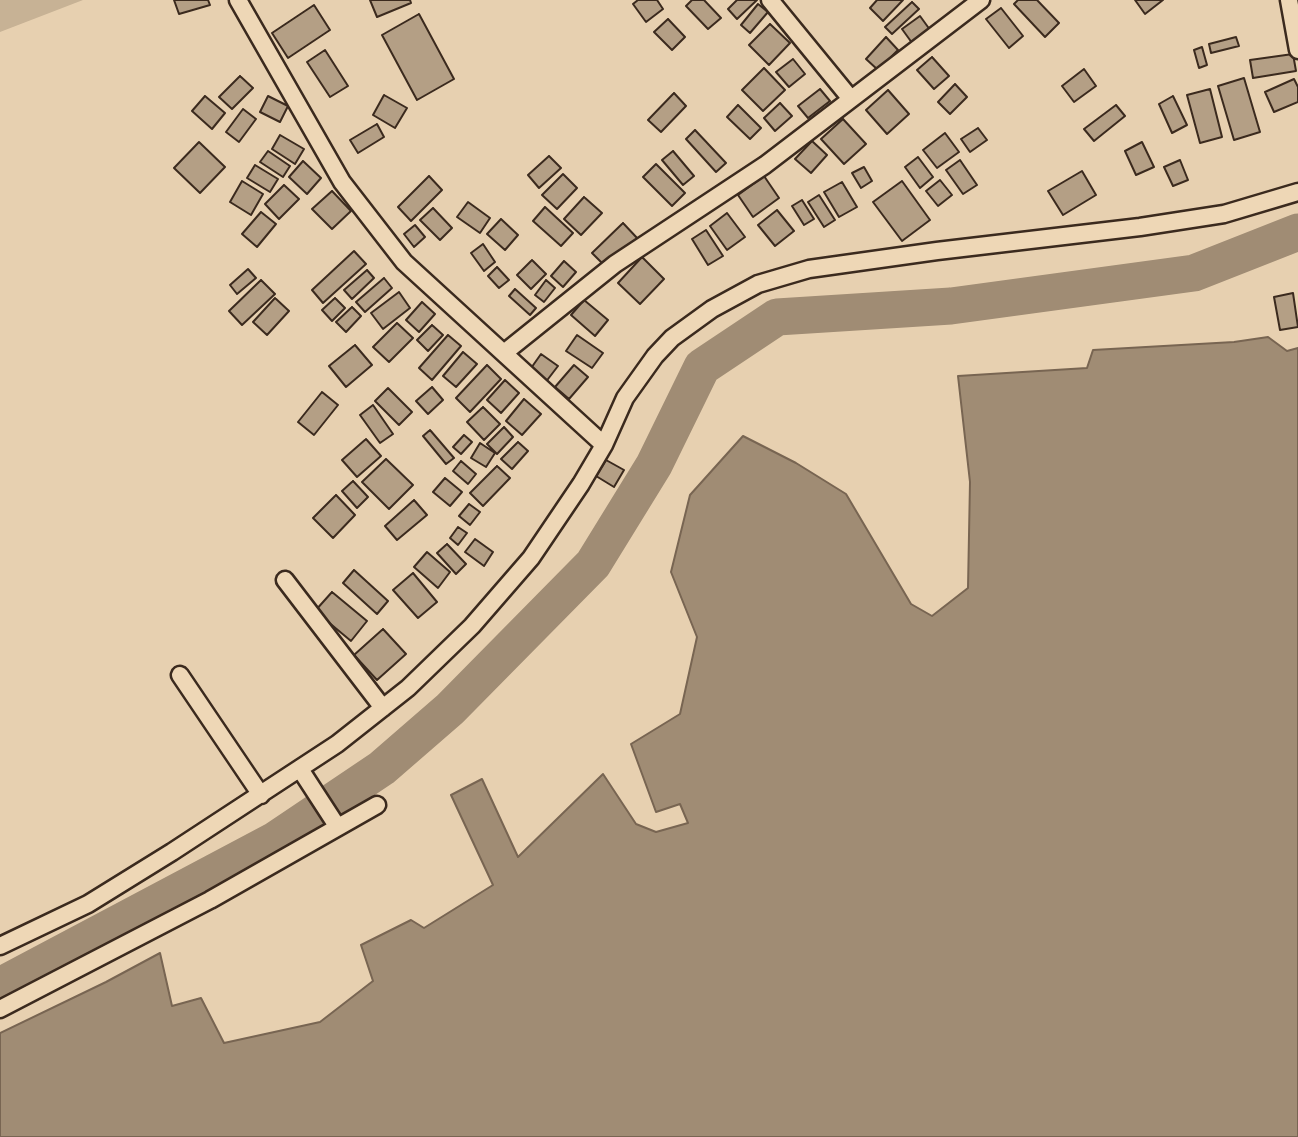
<!DOCTYPE html>
<html>
<head>
<meta charset="utf-8">
<style>
  body { margin:0 }
  canvas { display:block; background:#e7d0b0 }
</style>
</head>
<body>
<canvas width="1298" height="1137"></canvas>
<script>
const c = document.querySelector('canvas').getContext('2d');
c.lineJoin = 'round';
function fill(path, color) {
  c.fillStyle = color;
  c.fill(path, 'evenodd');
}
function shape(rows) {
  const path = new Path2D();
  for (const r of rows) {
    path.moveTo(r[0], r[1]);
    for (let i = 2; i < r.length; i += 2) path.lineTo(r[i], r[i + 1]);
  }
  return path;
}
function trace(path, color, width, dash) {
  c.strokeStyle = color;
  c.lineWidth = width;
  c.lineCap = dash ? 'butt' : 'round';
  c.setLineDash(dash || []);
  c.stroke(path);
}
const green = shape([
  [0,0,83,0,0,32]
]);
const water = shape([
  [1268,337,1287,351,1298,348,1298,1137,0,1137,0,1033,106,982,160,953,172,1006,201,998,224,1043,320,1022,373,981,361,945,411,920,424,928,493,885,451,795,482,779,518,857,603,774,636,824,656,832,688,823,680,804,656,812,631,744,680,714,697,637,671,572,690,495,743,436,796,463,846,494,911,604,932,616,968,588,970,482,958,376,1087,368,1093,350,1234,342,1268,337]
]);
const river = shape([
  [0,986,275,840,382,768,450,709,593,564,654,465,702,367,777,317,951,306,1194,273,1298,232]
]);
const building = shape([
  [174,0,208,0,210,5,179,14,174,0],
  [370,0,410,0,411,3,377,17,370,0],
  [638,0,657,0,663,9,646,22,633,4,638,0],
  [692,0,704,0,721,18,708,29,686,6,692,0],
  [737,0,757,0,737,19,728,9,737,0],
  [877,0,903,0,883,21,870,8,877,0],
  [1018,0,1037,0,1059,23,1045,37,1014,4,1018,0],
  [1135,0,1163,0,1145,14,1135,0],
  [912,2,919,9,892,34,885,27,912,2],
  [758,4,768,12,750,33,741,25,758,4],
  [314,5,330,30,288,58,272,33,314,5],
  [1001,8,1023,36,1009,48,986,19,1001,8],
  [419,14,454,79,417,100,382,35,419,14],
  [920,16,933,34,915,47,902,29,920,16],
  [668,19,685,37,672,50,654,32,668,19],
  [770,24,790,43,769,65,749,45,770,24],
  [886,37,898,50,878,70,866,59,886,37],
  [1236,37,1239,46,1211,53,1209,44,1236,37],
  [1202,47,1207,65,1199,68,1194,50,1202,47],
  [325,50,348,86,330,97,307,62,325,50],
  [1293,54,1296,71,1253,78,1250,60,1293,54],
  [932,57,949,76,934,89,917,70,932,57],
  [793,59,805,74,789,87,776,72,793,59],
  [764,68,785,90,763,111,742,90,764,68],
  [1084,69,1096,86,1074,102,1062,86,1084,69],
  [240,76,253,88,232,109,219,97,240,76],
  [1244,78,1260,132,1234,140,1218,86,1244,78],
  [1294,79,1298,87,1298,102,1274,112,1265,92,1294,79],
  [955,84,967,97,950,114,938,102,955,84],
  [820,89,830,101,808,118,798,106,820,89],
  [1210,89,1222,137,1200,143,1187,95,1210,89],
  [888,90,909,114,887,134,866,110,888,90],
  [674,93,686,106,661,132,648,120,674,93],
  [384,95,407,108,395,128,373,115,384,95],
  [205,96,225,113,212,129,192,111,205,96],
  [268,96,288,106,280,122,260,112,268,96],
  [1173,96,1187,125,1172,133,1159,104,1173,96],
  [780,103,792,116,775,131,764,118,780,103],
  [738,105,761,128,750,139,727,117,738,105],
  [1116,105,1125,116,1094,141,1084,129,1116,105],
  [243,109,256,119,239,142,226,132,243,109],
  [843,119,866,144,844,164,821,139,843,119],
  [377,124,384,137,358,153,350,140,377,124],
  [978,128,987,140,970,152,961,139,978,128],
  [695,130,726,163,716,172,686,139,695,130],
  [945,133,959,152,937,168,923,150,945,133],
  [280,135,304,149,295,164,272,149,280,135],
  [812,141,827,155,811,173,795,159,812,141],
  [199,142,225,167,200,193,174,168,199,142],
  [1142,142,1154,167,1136,175,1125,151,1142,142],
  [268,151,290,166,283,177,260,162,268,151],
  [673,151,694,176,683,185,662,160,673,151],
  [549,156,561,168,539,188,528,175,549,156],
  [918,157,933,177,920,188,905,167,918,157],
  [960,160,977,185,963,194,946,170,960,160],
  [1180,160,1188,180,1173,186,1164,167,1180,160],
  [303,161,321,178,307,194,289,177,303,161],
  [656,164,685,193,672,206,643,177,656,164],
  [255,165,278,179,270,192,247,178,255,165],
  [864,167,872,181,861,188,852,173,864,167],
  [1082,171,1096,195,1063,215,1048,191,1082,171],
  [563,174,577,188,557,209,542,195,563,174],
  [429,176,442,190,411,221,398,207,429,176],
  [764,176,779,198,753,217,738,195,764,176],
  [940,180,952,195,938,206,926,191,940,180],
  [242,181,263,194,251,215,230,202,242,181],
  [902,181,930,220,902,241,873,202,902,181],
  [842,182,857,207,839,217,824,192,842,182],
  [284,185,299,199,279,219,265,204,284,185],
  [332,191,351,211,332,229,312,209,332,191],
  [819,195,835,220,824,227,808,202,819,195],
  [584,197,602,213,581,235,564,219,584,197],
  [802,200,814,219,804,225,792,206,802,200],
  [468,202,490,218,480,233,457,217,468,202],
  [545,207,573,233,561,246,533,221,545,207],
  [433,208,452,228,440,240,420,220,433,208],
  [777,210,794,231,775,246,758,225,777,210],
  [261,212,276,224,257,247,242,234,261,212],
  [727,213,745,237,727,250,710,226,727,213],
  [501,219,518,235,505,250,487,234,501,219],
  [623,223,638,239,607,268,592,253,623,223],
  [415,225,425,237,414,247,404,234,415,225],
  [706,230,723,256,708,265,692,239,706,230],
  [483,244,495,262,484,271,471,253,483,244],
  [354,251,366,264,323,303,312,290,354,251],
  [642,257,664,279,640,304,618,283,642,257],
  [532,260,546,274,531,289,517,275,532,260],
  [564,261,576,272,563,287,551,276,564,261],
  [497,267,509,280,499,288,488,276,497,267],
  [248,269,256,278,237,294,230,285,248,269],
  [367,270,374,278,352,299,344,290,367,270],
  [384,278,392,288,365,312,356,302,384,278],
  [261,280,275,294,242,325,229,311,261,280],
  [546,280,555,288,544,302,535,295,546,280],
  [515,289,536,308,530,315,509,296,515,289],
  [399,292,410,308,383,329,371,313,399,292],
  [1293,293,1298,327,1280,330,1274,297,1293,293],
  [275,298,289,311,267,335,253,322,275,298],
  [335,298,345,308,332,321,322,310,335,298],
  [584,300,608,320,595,336,571,315,584,300],
  [422,302,435,314,419,332,406,320,422,302],
  [352,307,361,316,346,332,336,322,352,307],
  [397,323,413,338,389,362,373,347,397,323],
  [432,325,443,335,428,351,417,340,432,325],
  [448,335,461,346,432,380,419,368,448,335],
  [577,335,603,353,592,368,566,351,577,335],
  [355,345,372,365,346,387,329,366,355,345],
  [463,352,477,364,456,387,443,376,463,352],
  [541,354,558,366,545,383,529,371,541,354],
  [487,365,501,379,470,412,456,398,487,365],
  [574,365,588,377,569,399,555,387,574,365],
  [505,380,519,393,501,413,487,400,505,380],
  [432,387,443,400,428,414,416,401,432,387],
  [388,388,412,412,399,425,375,401,388,388],
  [322,392,338,405,314,435,298,422,322,392],
  [524,399,541,414,522,435,506,421,524,399],
  [373,405,393,434,380,443,360,415,373,405],
  [483,407,500,424,484,440,467,422,483,407],
  [504,427,513,437,497,454,487,444,504,427],
  [430,430,454,458,446,464,423,436,430,430],
  [464,435,472,442,461,454,453,447,464,435],
  [366,439,381,456,357,477,342,460,366,439],
  [518,442,528,451,512,469,501,459,518,442],
  [480,443,495,453,486,467,471,458,480,443],
  [386,459,413,485,389,509,362,482,386,459],
  [606,460,624,470,614,487,596,476,606,460],
  [461,461,476,474,468,484,453,471,461,461],
  [497,466,510,478,483,506,470,493,497,466],
  [445,478,462,492,450,506,433,492,445,478],
  [353,481,368,497,357,508,342,491,353,481],
  [336,495,355,515,333,538,313,518,336,495],
  [414,500,427,515,397,540,385,526,414,500],
  [469,504,480,512,470,525,459,516,469,504],
  [458,527,467,533,458,545,450,538,458,527],
  [475,539,493,552,484,566,465,552,475,539],
  [447,544,466,564,456,574,437,553,447,544],
  [427,552,450,572,438,588,414,567,427,552],
  [354,570,388,601,377,614,343,583,354,570],
  [413,573,437,602,418,618,393,590,413,573],
  [332,592,367,621,351,641,315,611,332,592],
  [383,629,406,654,377,680,354,655,383,629]
]);
const street = shape([
  [238,0,342,182,404,262,604,445],
  [770,0,851,99],
  [1289,0,1298,50],
  [504,353,615,264,765,165,981,0],
  [285,580,383,708],
  [180,675,261,795],
  [300,769,337,826],
  [0,946,88,904,172,852,337,744,408,688,472,626,531,558,581,484,604,445,625,398,655,356,672,338,712,309,758,284,809,269,937,251,1140,227,1224,214,1298,192],
  [0,1009,210,900,377,805]
]);
fill(green, '#c7b295');
fill(water, '#a08c74');
trace(water, '#786552', 2);
trace(river, '#a08c74', 37);
fill(building, '#b49f85');
trace(building, '#3b2a1e', 2);
trace(street, '#3b2a1e', 21);
trace(street, '#eed7b6', 16);
</script>
</body>
</html>
